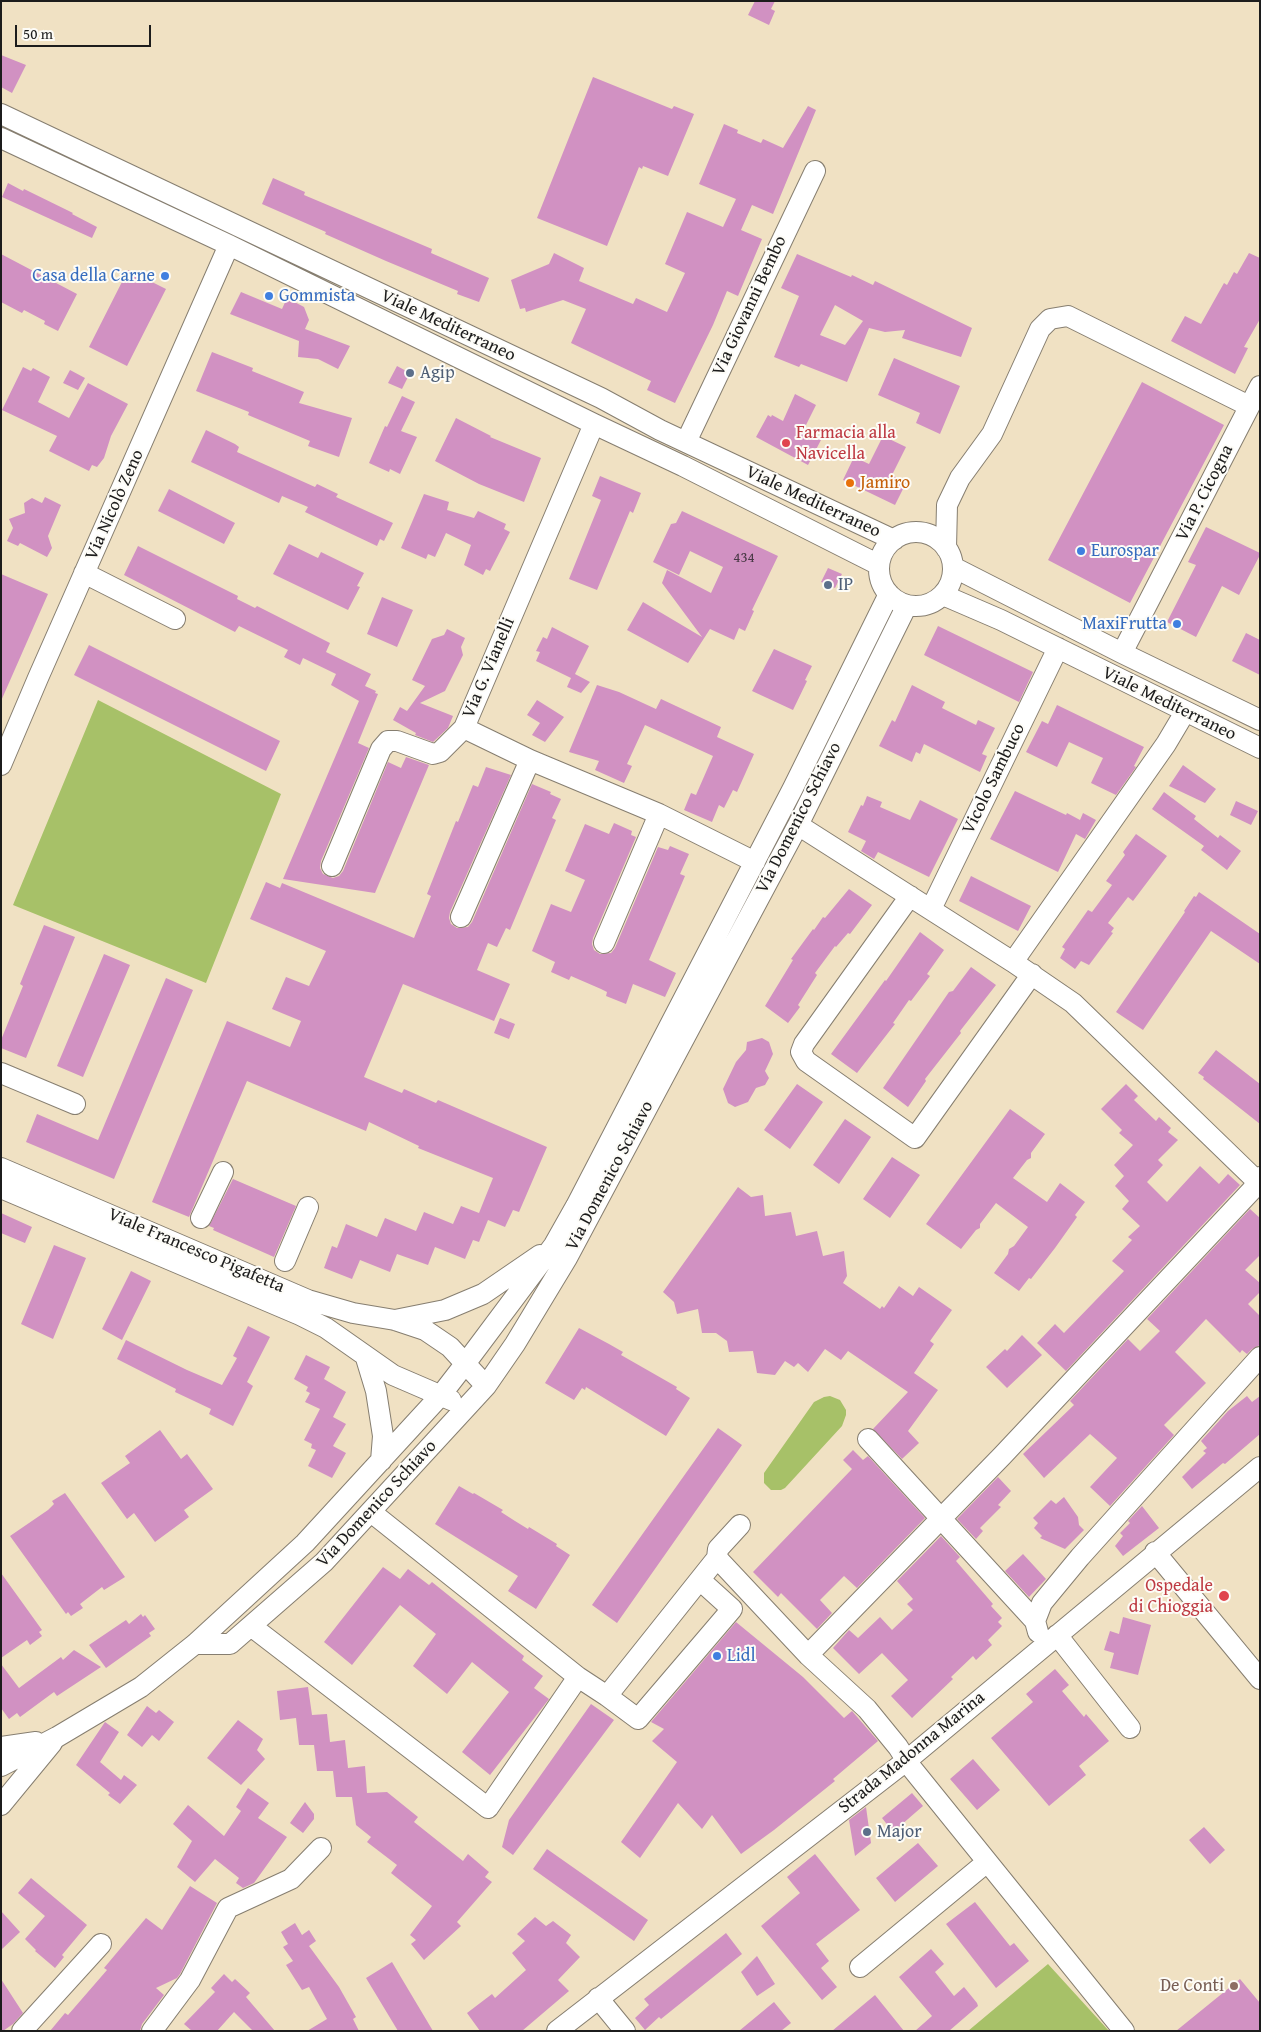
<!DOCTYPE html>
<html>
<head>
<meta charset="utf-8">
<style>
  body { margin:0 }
  #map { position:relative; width:1261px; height:2032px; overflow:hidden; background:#f0e1c3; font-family:"Gentium Book Plus",serif }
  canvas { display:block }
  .frame { position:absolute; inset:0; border:2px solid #1c1c1c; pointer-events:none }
  .scale { position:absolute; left:15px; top:25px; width:136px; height:22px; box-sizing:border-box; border:2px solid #1c1c1c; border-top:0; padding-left:6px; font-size:15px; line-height:18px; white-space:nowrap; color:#1c1c1c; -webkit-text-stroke:4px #fdfcf7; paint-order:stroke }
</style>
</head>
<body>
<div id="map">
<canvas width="1261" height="2032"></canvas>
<div class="frame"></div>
<div class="scale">50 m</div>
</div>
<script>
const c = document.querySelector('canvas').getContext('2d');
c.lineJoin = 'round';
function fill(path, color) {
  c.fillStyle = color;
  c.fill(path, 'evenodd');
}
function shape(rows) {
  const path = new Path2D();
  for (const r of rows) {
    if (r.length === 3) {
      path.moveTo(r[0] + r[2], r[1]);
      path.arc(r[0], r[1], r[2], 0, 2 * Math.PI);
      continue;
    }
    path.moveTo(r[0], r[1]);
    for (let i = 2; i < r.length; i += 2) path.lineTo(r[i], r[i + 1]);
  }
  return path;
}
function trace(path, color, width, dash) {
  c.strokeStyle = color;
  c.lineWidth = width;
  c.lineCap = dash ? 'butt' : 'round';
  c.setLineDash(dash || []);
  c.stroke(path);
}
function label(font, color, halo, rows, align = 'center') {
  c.font = font + ' "Gentium Book Plus",serif';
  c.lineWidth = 4;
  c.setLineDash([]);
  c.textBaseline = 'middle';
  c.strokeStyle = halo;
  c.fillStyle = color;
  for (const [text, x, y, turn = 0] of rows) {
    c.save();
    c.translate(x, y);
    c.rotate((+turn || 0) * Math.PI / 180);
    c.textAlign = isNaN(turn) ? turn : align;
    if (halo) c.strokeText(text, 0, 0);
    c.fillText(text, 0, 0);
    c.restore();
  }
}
const green = shape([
  [98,700,281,794,206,983,13,905],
  [830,1396,840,1400,846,1410,846,1415,842,1426,785,1488,781,1490,771,1490,764,1483,764,1473,814,1402,824,1397],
  [1048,1964,1109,2031,968,2031]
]);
const building = shape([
  [755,1,775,1,771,9,775,11,769,25,748,15],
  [1,55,26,65,12,93,1,87],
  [593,77,672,109,674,106,694,114,668,176,643,166,642,169,639,167,607,246,537,218],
  [808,106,816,110,773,214,752,205,741,230,762,239,738,296,727,291,713,325,675,403,647,390,651,381,571,343,586,309,563,300,526,312,525,308,520,309,511,280,549,264,554,253,584,268,579,281,633,304,636,298,667,312,685,273,665,264,687,212,723,227,736,199,699,184,724,124,738,130,737,133,761,143,763,139,783,148],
  [273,178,305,192,304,195,432,249,431,253,489,278,479,302,457,294,458,291,386,261,325,234,326,232,262,204],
  [8,183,23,191,24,189,73,213,72,214,97,227,92,238,2,197],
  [1249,253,1260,258,1260,319,1244,347,1248,348,1235,374,1171,341,1185,316,1201,324,1224,283,1227,285,1234,272,1237,274],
  [1,254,77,294,58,331,44,324,45,321,24,310,22,313,1,302],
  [797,254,851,277,852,275,873,285,875,281,972,328,961,357,902,338,905,330,885,332,869,328,847,382,801,364,799,367,774,357,799,296,781,288],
  [835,305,863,321,845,345,820,335],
  [128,270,166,289,127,366,89,347],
  [241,292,282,309,287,298,304,307,309,320,305,329,350,346,338,369,318,359,298,357,299,341,230,314],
  [212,352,253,368,252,371,304,392,299,403,352,418,339,457,308,446,310,441,248,415,249,412,196,391],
  [894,358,960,386,940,434,916,423,920,413,878,395],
  [397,366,410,373,402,389,388,383],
  [23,367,31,371,33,368,50,377,38,402,69,418,88,383,128,404,111,436,104,458,97,467,92,465,89,471,49,451,57,436,2,410],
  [70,370,85,378,78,390,63,383],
  [1142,382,1224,425,1130,603,1048,560],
  [795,394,816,405,804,429,822,438,808,465,756,437,768,415,771,417,772,415,783,421],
  [402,396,415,402,401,431,417,437,400,474,390,469,389,472,369,463,385,426,387,427],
  [456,418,491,436,490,437,541,458,524,502,479,484,435,461],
  [206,430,235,444,239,447,237,452,315,487,317,484,338,494,336,497,393,523,384,541,380,539,377,546,305,512,308,507,282,496,279,503,191,462],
  [883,436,906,447,892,475,906,483,895,505,843,480,854,457,869,464],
  [600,476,641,493,633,513,630,511,597,590,569,579,601,500,592,496],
  [169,489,235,523,224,544,158,511],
  [424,494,449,502,447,510,474,518,478,511,506,524,504,529,510,532,490,571,486,569,483,575,464,565,471,545,446,533,435,557,428,554,426,559,401,548],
  [45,497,61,505,48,536,52,548,47,557,20,543,18,546,7,541,13,528,9,519,25,513,24,503,32,498,42,503],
  [682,511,778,556,752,610,754,611,745,631,739,628,734,640,710,629,688,663,627,630,643,602,702,637,662,583,667,570,711,593,723,567,690,551,679,575,653,562,671,524,676,523],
  [1206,527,1260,553,1260,555,1239,595,1222,586,1196,637,1167,622,1196,565,1188,562],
  [289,544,318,558,321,552,364,573,357,586,360,587,348,610,273,574],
  [138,546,238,596,237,599,255,608,257,606,330,643,326,652,371,674,365,686,376,691,375,693,378,694,358,743,369,748,321,861,320,868,323,874,333,878,339,876,343,871,388,762,401,768,406,757,429,765,375,893,283,879,359,701,331,685,336,674,303,658,300,665,284,657,288,650,239,626,235,632,124,575],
  [828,568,842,574,835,588,821,582],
  [1,574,48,594,1,701],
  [382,597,413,610,397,647,367,634],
  [938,626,1033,672,1019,702,924,655],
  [552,627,589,646,575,674,590,682,581,693,567,687,571,678,536,661,540,652,536,651,543,637,547,639],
  [447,629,465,638,461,647,463,655,445,691,420,703,453,716,448,728,433,742,415,735,416,733,393,720,400,707,407,711,425,686,412,680,432,639,444,635],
  [1246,633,1260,640,1260,675,1232,661],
  [89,645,280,741,266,771,74,675],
  [774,649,812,666,805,680,807,681,793,710,752,691],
  [597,685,619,692,656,709,661,699,721,727,717,737,754,754,737,792,733,790,724,808,719,805,712,822,684,810,691,793,696,795,713,756,645,725,627,764,632,766,624,783,595,770,599,761,569,752],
  [912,685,945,702,942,708,976,725,978,720,995,728,982,754,987,756,980,772,924,744,920,754,916,752,912,762,879,746,892,720,895,722],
  [537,700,564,717,545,742,532,735,540,723,527,715],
  [1057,705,1144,747,1134,766,1136,767,1116,795,1091,783,1103,758,1069,742,1057,767,1026,752,1042,721,1048,724],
  [1183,765,1216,789,1205,803,1169,786],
  [486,767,511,775,450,912,449,918,451,924,457,928,468,927,472,922,532,784,551,792,550,794,561,799,552,818,556,820,510,930,506,928,497,947,488,943,477,970,510,984,494,1021,403,984,364,1077,402,1093,404,1089,436,1103,438,1100,547,1147,519,1212,513,1210,505,1227,488,1220,479,1242,473,1240,465,1259,435,1247,428,1265,397,1254,390,1272,360,1260,352,1279,324,1268,332,1246,337,1248,346,1224,377,1237,385,1218,416,1231,424,1212,453,1224,461,1206,479,1213,493,1178,418,1148,419,1146,369,1122,366,1131,247,1081,189,1217,152,1202,227,1021,290,1047,301,1021,272,1009,286,977,309,986,326,951,250,919,266,882,280,888,282,883,414,938,431,896,427,894,456,821,458,822,473,785,478,787],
  [1015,791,1066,815,1067,813,1080,820,1083,813,1096,820,1085,839,1076,834,1058,872,990,839],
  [1164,792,1196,816,1194,819,1218,838,1220,835,1241,851,1227,870,1201,850,1204,846,1152,809],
  [867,796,882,802,880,807,910,820,920,800,958,819,929,877,878,852,874,859,861,851,866,841,848,832,861,805,863,806],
  [1236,801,1258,811,1251,825,1230,815],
  [614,823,632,831,631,835,636,837,593,938,592,944,594,950,600,954,611,953,615,948,658,847,668,850,670,846,689,854,680,874,685,876,649,960,676,973,665,997,633,984,626,1004,606,996,607,992,601,989,571,976,569,980,551,972,555,962,532,951,551,904,571,912,585,880,565,871,585,824,609,834],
  [1136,834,1167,856,1133,901,1128,897,1108,923,1114,928,1111,932,1113,933,1089,965,1081,961,1075,969,1060,958,1065,949,1062,947,1088,910,1092,912,1112,885,1106,881,1125,855,1123,852],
  [971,876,1031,906,1018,931,959,901],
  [849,889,872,905,850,934,848,933,836,947,835,946,815,973,817,975,798,1005,800,1007,788,1023,765,1006,793,960,791,959,813,929,814,930,823,917,825,918],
  [1199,892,1260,934,1260,964,1211,931,1143,1030,1116,1012,1185,912,1184,911,1194,896,1196,897],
  [44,925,75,937,26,1058,1,1048,1,1040,23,986,20,984],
  [920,932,944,950,927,974,930,976,911,1001,909,1000,893,1023,895,1024,857,1073,831,1054,885,980,886,981],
  [104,954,130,965,83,1077,57,1066],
  [971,967,996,985,960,1031,961,1033,925,1079,926,1081,908,1107,883,1088,949,992,953,991],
  [166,978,193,990,114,1179,26,1142,37,1114,98,1140],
  [500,1018,515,1024,509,1039,494,1033],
  [762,1038,769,1042,773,1054,765,1071,769,1078,765,1085,756,1088,748,1102,735,1107,728,1103,723,1089,736,1062,746,1050,747,1042],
  [1216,1050,1260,1084,1260,1124,1203,1079,1204,1077,1198,1073],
  [797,1084,823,1102,790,1149,764,1130],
  [1126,1084,1138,1096,1134,1100,1156,1121,1159,1117,1171,1128,1168,1132,1178,1140,1158,1160,1163,1165,1147,1182,1167,1202,1200,1166,1219,1184,1228,1174,1240,1185,1066,1371,1037,1343,1055,1324,1064,1333,1124,1271,1112,1261,1132,1240,1128,1237,1140,1226,1122,1209,1129,1201,1115,1186,1124,1176,1114,1165,1133,1145,1119,1133,1122,1130,1101,1109],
  [1010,1109,1045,1134,1031,1153,1031,1158,1027,1160,1013,1178,1047,1202,1060,1183,1085,1202,1075,1215,1077,1217,1055,1248,1031,1279,1029,1278,1019,1291,994,1273,1008,1254,1009,1249,1014,1246,1028,1227,996,1203,980,1224,980,1228,976,1230,961,1249,926,1224],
  [845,1119,871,1137,839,1184,813,1165],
  [892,1157,920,1175,890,1218,863,1199],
  [233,1179,296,1206,274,1257,213,1230,214,1228,209,1226],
  [738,1187,751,1197,763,1195,765,1216,791,1212,796,1236,817,1231,823,1256,844,1251,847,1276,843,1283,880,1309,882,1306,884,1308,899,1286,913,1296,919,1287,952,1310,930,1341,934,1344,914,1373,938,1390,908,1431,919,1443,902,1459,873,1429,908,1392,848,1351,841,1360,825,1349,808,1372,798,1363,794,1367,785,1361,775,1375,757,1373,753,1351,729,1352,727,1341,716,1333,702,1333,698,1309,677,1314,674,1302,663,1292],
  [1250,1209,1260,1218,1260,1255,1245,1270,1260,1283,1260,1292,1248,1304,1260,1316,1260,1345,1252,1349,1247,1354,1242,1350,1240,1353,1206,1319,1175,1352,1206,1383,1164,1425,1174,1435,1110,1506,1090,1487,1117,1458,1090,1434,1044,1478,1023,1454,1074,1405,1070,1401,1128,1339,1140,1351,1160,1331,1147,1319],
  [1,1213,32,1227,25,1243,1,1233],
  [54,1245,86,1258,53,1339,21,1324],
  [131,1271,151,1281,122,1340,102,1329],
  [248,1326,270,1337,247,1382,253,1386,233,1426,209,1414,211,1409,175,1392,176,1389,117,1359,126,1340,187,1370,222,1385,237,1358,233,1356],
  [579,1328,609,1344,623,1352,621,1355,677,1387,676,1389,690,1398,666,1436,586,1387,585,1390,582,1388,574,1400,545,1383],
  [1022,1335,1042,1355,1007,1388,986,1367,1005,1349,1007,1351],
  [306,1355,330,1367,324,1379,346,1392,333,1417,346,1424,333,1446,346,1453,332,1478,308,1466,316,1450,311,1448,312,1444,304,1440,320,1409,305,1402,310,1393,306,1391,308,1387,294,1379],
  [1247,1396,1252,1402,1260,1396,1260,1434,1225,1464,1223,1463,1192,1489,1182,1477,1206,1453,1203,1451,1207,1448,1201,1441,1228,1411],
  [718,1428,742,1445,617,1623,592,1605],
  [160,1430,181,1459,187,1454,213,1489,184,1510,189,1517,155,1542,134,1513,127,1519,101,1483,130,1463,125,1456],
  [853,1450,863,1460,868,1456,925,1518,857,1588,844,1576,820,1600,832,1613,817,1629,781,1593,778,1597,753,1572,852,1469,843,1460],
  [998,1477,1011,1491,998,1505,1001,1507,980,1528,983,1531,976,1539,957,1519],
  [459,1486,473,1494,474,1493,503,1510,501,1512,515,1521,528,1529,529,1527,557,1544,556,1546,570,1555,536,1609,508,1591,518,1576,435,1524],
  [65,1493,125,1577,104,1590,102,1587,80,1604,83,1608,71,1616,68,1612,66,1614,10,1536,48,1510,54,1504,52,1501],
  [1064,1497,1078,1517,1079,1525,1084,1530,1065,1549,1040,1538,1042,1536,1034,1528,1038,1523,1033,1518,1051,1500,1056,1504],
  [1142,1506,1159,1528,1123,1556,1115,1546,1123,1536,1120,1533,1130,1523,1128,1521],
  [941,1536,960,1557,956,1561,993,1604,991,1606,1002,1618,998,1622,1002,1626,988,1640,992,1645,976,1660,973,1656,951,1677,953,1679,912,1718,891,1696,908,1680,882,1653,859,1674,833,1648,849,1630,858,1638,880,1617,892,1630,913,1610,907,1604,913,1599,897,1581],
  [1023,1554,1046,1579,1029,1597,1005,1571],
  [383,1567,400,1579,408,1569,429,1585,432,1582,524,1656,522,1660,543,1676,534,1688,549,1699,490,1775,462,1752,509,1692,472,1662,447,1694,413,1666,436,1634,400,1605,352,1665,324,1642],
  [1,1573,42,1630,39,1632,42,1636,30,1645,27,1640,1,1658],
  [141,1614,143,1617,145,1615,155,1629,149,1633,151,1636,106,1668,89,1645,126,1620,129,1624],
  [1123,1617,1151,1625,1138,1675,1110,1668,1114,1653,1104,1650,1110,1631,1119,1634],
  [736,1622,803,1677,844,1718,852,1711,878,1741,833,1779,835,1781,774,1830,741,1854,712,1815,702,1829,678,1803,640,1858,621,1842,677,1762,652,1741,664,1729,651,1722],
  [74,1650,101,1667,57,1696,54,1692,20,1717,17,1713,9,1719,1,1708,1,1664,19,1688,61,1657,63,1660],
  [1055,1669,1069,1685,1062,1691,1084,1717,1086,1714,1109,1741,1079,1766,1086,1775,1049,1806,991,1738,1033,1702,1026,1694],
  [308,1687,312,1715,327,1714,330,1742,345,1740,348,1768,365,1766,367,1793,387,1792,418,1817,414,1822,463,1861,468,1854,489,1872,485,1877,492,1882,457,1922,461,1926,424,1960,411,1944,416,1940,410,1935,432,1906,391,1873,397,1865,367,1842,371,1837,356,1825,352,1797,336,1797,333,1771,317,1771,314,1745,299,1745,296,1718,280,1720,277,1691],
  [591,1704,614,1720,513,1855,502,1847,509,1820],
  [147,1706,156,1713,159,1710,174,1722,159,1741,152,1735,142,1747,127,1735],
  [238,1720,263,1739,257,1750,265,1759,241,1785,207,1758],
  [105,1722,119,1732,100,1762,121,1780,124,1775,137,1785,120,1804,108,1795,110,1793,76,1765],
  [973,1759,1000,1790,977,1810,950,1779],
  [248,1788,269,1803,258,1818,287,1837,254,1883,243,1888,236,1883,239,1878,215,1859,195,1882,177,1867,192,1841,173,1824,188,1805,224,1836,241,1811,236,1807],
  [912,1793,923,1806,893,1832,882,1818],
  [305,1802,314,1814,314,1819,303,1833,290,1823],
  [866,1807,871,1843,855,1856,849,1820],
  [1204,1827,1225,1850,1210,1864,1189,1840],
  [918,1843,938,1866,895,1902,876,1878],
  [547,1849,648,1920,634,1941,533,1869],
  [815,1854,860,1910,816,1944,829,1961,821,1968,837,1987,822,2000,761,1926,800,1893,787,1877],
  [31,1878,87,1925,62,1955,64,1957,55,1968,35,1951,36,1950,25,1939,45,1916,18,1893],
  [190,1886,217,1903,180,1974,177,1978,156,1988,164,1995,142,2024,140,2031,50,2031,65,2013,68,2015,107,1970,104,1968,146,1918,162,1930],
  [975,1902,1010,1946,1014,1943,1029,1961,996,1988,946,1924],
  [1,1911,20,1932,1,1950],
  [535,1917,546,1926,553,1921,571,1935,566,1943,580,1957,558,1980,569,1991,522,2031,480,2031,467,2013,492,1994,495,1998,526,1970,512,1953,525,1941,517,1934],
  [295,1923,302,1935,309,1930,316,1941,309,1946,339,1987,356,2017,353,2019,359,2031,307,2031,327,2019,309,1987,302,1990,286,1965,293,1961,283,1947,288,1944,281,1932],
  [726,1933,742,1954,661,2019,659,2017,645,2030,635,2018,649,2005,644,1999],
  [931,1949,944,1964,935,1972,954,1996,964,1987,977,2003,978,2006,949,2031,915,2031,932,2016,899,1977],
  [757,1956,775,1984,757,1996,741,1972],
  [392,1962,402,1979,433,2031,398,2031,366,1978],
  [224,1974,232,1982,235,1979,250,1993,246,1997,275,2031,253,2031,234,2012,217,2031,192,2031,184,2024,215,1992,211,1988],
  [1,1979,23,2013,13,2024,3,2031,1,2031],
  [1240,1979,1260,2003,1260,2031,1176,2031],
  [875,1995,904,2031,832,2031],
  [774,2002,791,2023,781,2031,739,2031]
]);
const minor = shape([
  [1,114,601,398,660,430,894,540],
  [1,138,229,245,594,424,683,466,879,565],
  [594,424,464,728,530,760,659,814,755,862],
  [686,442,815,171],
  [916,569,37],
  [946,548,947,505,960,478,992,434,1040,329,1050,319,1068,316,1249,406],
  [953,567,1122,653,1260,720],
  [84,573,175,619],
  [943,595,1001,620,1260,748],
  [1122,653,1260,386],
  [1,765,38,678,229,245],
  [798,825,1013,962,1073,1003,1260,1184],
  [332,866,381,749,388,741,397,741,433,754,440,752,464,728],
  [910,896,804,1044,801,1052,806,1061,915,1138,1032,974],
  [931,909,1058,648],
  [461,917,530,760],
  [604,943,659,814],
  [1013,962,1166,744,1185,712],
  [1,1073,75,1104],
  [1,1168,308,1300,353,1313,395,1320,425,1330,450,1347,486,1386],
  [1,1188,300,1315,326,1328,393,1375,451,1400],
  [201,1218,223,1172],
  [285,1261,308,1207],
  [395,1320,445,1310,483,1294,540,1255],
  [366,1358,376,1391,383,1436,381,1461],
  [868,1439,1035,1621,1038,1632],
  [740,1525,718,1549,717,1558,808,1655,867,1709,898,1747,910,1766,1124,2031],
  [1155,1552,1260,1679],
  [700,1580,732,1609,638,1719,607,1696,717,1558],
  [1035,1621,1042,1603,1080,1557,1260,1357],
  [251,1626,488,1808,578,1677,371,1512],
  [1057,1635,1130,1728],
  [195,1644,230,1644,324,1562,486,1386,515,1344,567,1258,798,825,907,605],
  [808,1655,1002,1456,1252,1190,1260,1177],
  [578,1677,607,1696],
  [1,1747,36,1742],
  [1,1766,57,1737,141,1687,195,1644,305,1543,441,1395,465,1364,554,1245,576,1206,793,788,889,594],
  [1,1805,52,1743],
  [860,1967,987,1862],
  [598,1998,625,2031],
  [22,2031,101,1944],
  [152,2031,190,1980,228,1908,291,1879,321,1848],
  [557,2031,906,1761,1260,1467]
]);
const markers = [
  [165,276,5,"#3f7fe0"],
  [269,296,5,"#3f7fe0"],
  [410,373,5,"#5c6f8a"],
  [786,443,5,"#e0444e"],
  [850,483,5,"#e8710a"],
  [1081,551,5,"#3f7fe0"],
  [828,585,5,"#5c6f8a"],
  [1177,624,5,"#3f7fe0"],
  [1224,1596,6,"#e0444e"],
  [717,1656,5,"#3f7fe0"],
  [867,1832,5,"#5c6f8a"],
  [1234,1986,5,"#8d6e63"]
];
const numberNames = [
  ["434",744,558]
];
const shopNames = [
  ["Casa della Carne",155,276,"right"],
  ["Gommista",279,296],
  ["Eurospar",1091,551],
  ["MaxiFrutta",1167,624,"right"],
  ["Lidl",727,1656]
];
const streetNames = [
  ["Via Giovanni Bembo",750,306,-65],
  ["Viale Mediterraneo",448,326,25],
  ["Via P. Cicogna",1205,493,-63],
  ["Viale Mediterraneo",813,502,25],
  ["Via Nicolò Zeno",115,505,-66],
  ["Via G. Vianelli",489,668,-67],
  ["Viale Mediterraneo",1169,704,26],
  ["Vicolo Sambuco",994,779,-64],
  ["Via Domenico Schiavo",799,818,-63],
  ["Via Domenico Schiavo",610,1176,-62],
  ["Viale Francesco Pigafetta",196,1251,23],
  ["Via Domenico Schiavo",377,1504,-47],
  ["Strada Madonna Marina",912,1753,-39]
];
const serviceNames = [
  ["Agip",420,373],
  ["IP",838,585],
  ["Major",877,1832]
];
const healthNames = [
  ["Farmacia alla",796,433],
  ["Navicella",796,454],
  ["Ospedale",1213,1586,"right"],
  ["di Chioggia",1213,1607,"right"]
];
const foodNames = [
  ["Jamiro",860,483]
];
const educationNames = [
  ["De Conti",1224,1986]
];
fill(green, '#a7c168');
fill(building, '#d191c2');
trace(minor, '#867e70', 22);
trace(minor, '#fff', 20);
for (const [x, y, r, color] of markers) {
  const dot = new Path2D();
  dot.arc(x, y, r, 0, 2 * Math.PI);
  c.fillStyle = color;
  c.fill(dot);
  trace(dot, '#fdfcf7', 2);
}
label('15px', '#493946', null, numberNames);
label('18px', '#366cbe', '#fdfcf7', shopNames, 'left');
label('18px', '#1c1c1c', '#fdfcf7', streetNames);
label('18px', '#4e5e75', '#fdfcf7', serviceNames, 'left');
label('18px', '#be3a42', '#fdfcf7', healthNames, 'left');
label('18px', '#c56008', '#fdfcf7', foodNames, 'left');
label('18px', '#785e54', '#fdfcf7', educationNames, 'right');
</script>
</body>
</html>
